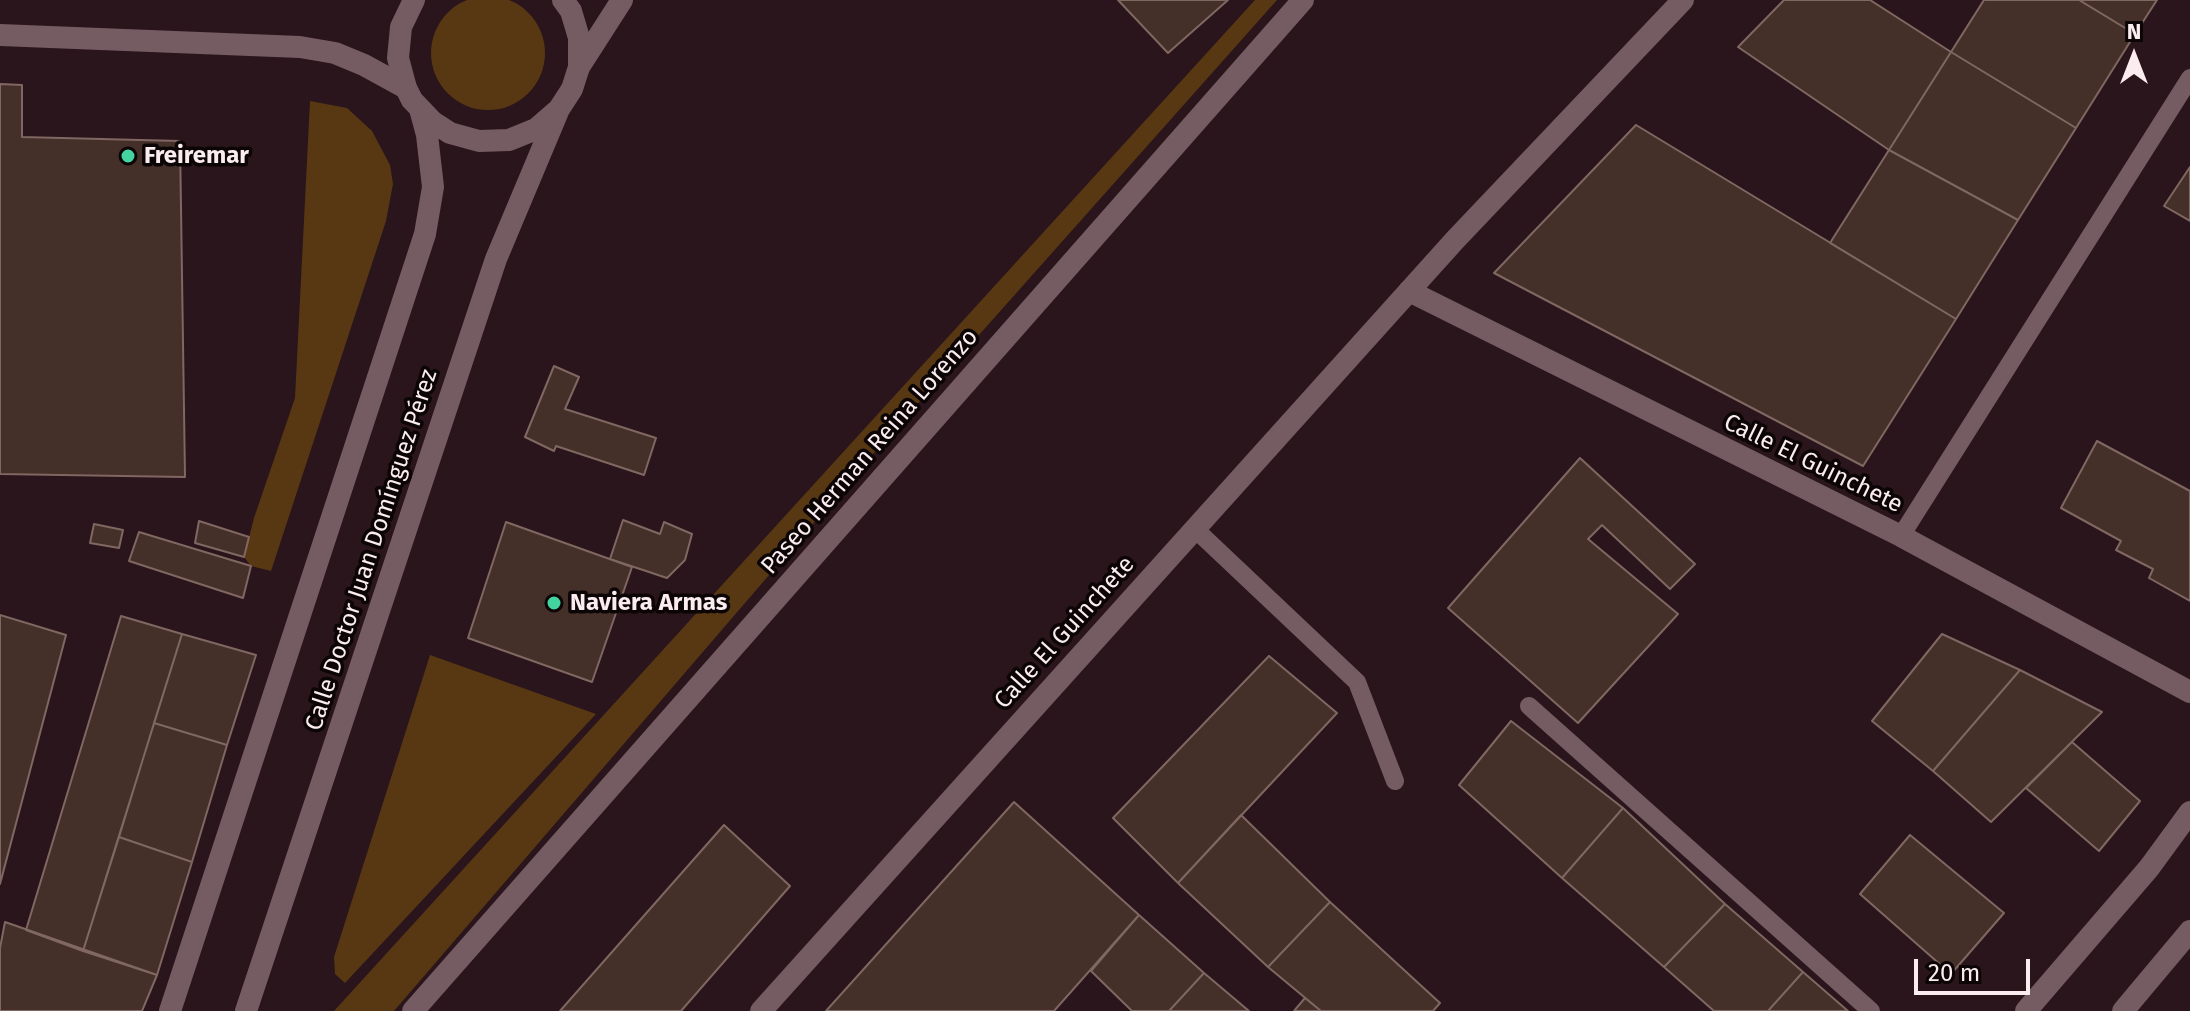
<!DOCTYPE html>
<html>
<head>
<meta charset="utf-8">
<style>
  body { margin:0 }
  #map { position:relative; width:2190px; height:1011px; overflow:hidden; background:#29151b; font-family:"Fira Sans",sans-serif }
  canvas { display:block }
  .north { position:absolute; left:2094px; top:16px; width:80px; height:80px; -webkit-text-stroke:6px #0c0506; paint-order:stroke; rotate:0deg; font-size:22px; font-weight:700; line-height:32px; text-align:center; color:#fbecf0 }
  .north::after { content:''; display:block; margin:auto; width:28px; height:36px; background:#fbecf0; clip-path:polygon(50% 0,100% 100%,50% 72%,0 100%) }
  .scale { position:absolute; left:1914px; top:959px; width:116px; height:36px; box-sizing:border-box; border:4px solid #fbecf0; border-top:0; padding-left:10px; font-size:24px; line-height:28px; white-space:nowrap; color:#fbecf0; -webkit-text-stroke:6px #0c0506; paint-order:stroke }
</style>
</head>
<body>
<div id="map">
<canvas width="2190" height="1011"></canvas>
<div class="north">N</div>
<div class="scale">20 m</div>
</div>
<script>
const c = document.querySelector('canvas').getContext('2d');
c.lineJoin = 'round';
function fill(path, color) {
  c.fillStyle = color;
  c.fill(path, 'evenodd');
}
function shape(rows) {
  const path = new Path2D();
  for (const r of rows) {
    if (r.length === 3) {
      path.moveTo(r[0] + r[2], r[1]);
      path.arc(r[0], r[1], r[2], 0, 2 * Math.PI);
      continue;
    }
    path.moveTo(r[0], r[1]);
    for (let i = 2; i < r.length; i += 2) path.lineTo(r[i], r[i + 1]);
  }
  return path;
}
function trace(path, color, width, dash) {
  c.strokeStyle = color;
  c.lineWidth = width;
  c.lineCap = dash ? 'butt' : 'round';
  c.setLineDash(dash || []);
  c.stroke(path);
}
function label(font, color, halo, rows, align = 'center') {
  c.font = font + ' "Fira Sans",sans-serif';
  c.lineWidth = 7;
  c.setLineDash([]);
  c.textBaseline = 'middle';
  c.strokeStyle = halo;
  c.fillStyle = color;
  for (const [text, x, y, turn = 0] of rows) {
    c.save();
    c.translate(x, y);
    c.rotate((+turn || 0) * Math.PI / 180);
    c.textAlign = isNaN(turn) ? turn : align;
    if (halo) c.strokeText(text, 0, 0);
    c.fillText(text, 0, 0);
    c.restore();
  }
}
const green = shape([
  [488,53,57],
  [1255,0,1277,0,874,453,394,1011,334,1011],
  [310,101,347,108,372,131,390,165,393,184,386,221,271,571,251,566,244,557,254,518,295,398],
  [430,655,596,714,345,983,335,974,334,957]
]);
const building = shape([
  [1118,0,1228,0,1168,53,1118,0],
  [1784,0,1870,0,1951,52,1889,150,1738,47,1784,0],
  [1984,0,2079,0,2135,34,2076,128,1951,52,1984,0],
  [2079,0,2157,0,2135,34,2079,0],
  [1951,52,2076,128,2018,220,1889,150,1951,52],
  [0,84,22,85,22,137,180,141,185,477,0,474,0,84],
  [1636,125,1956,319,1863,466,1494,273,1636,125],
  [1889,150,2018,220,1956,319,1830,243,1889,150],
  [2190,167,2190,221,2164,206,2190,167],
  [554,366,579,377,565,409,656,438,644,475,556,446,554,451,525,437,554,366],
  [2097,441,2190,491,2190,601,2149,578,2153,569,2116,550,2121,541,2061,508,2097,441],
  [1580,458,1695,564,1670,589,1602,525,1588,539,1678,614,1578,723,1448,608,1580,458],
  [623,520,660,534,664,522,692,534,685,560,667,578,610,559,623,520],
  [199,521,249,537,244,557,195,543,199,521],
  [506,522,632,567,592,682,468,638,506,522],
  [94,524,123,530,119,548,90,543,94,524],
  [139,532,251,566,243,598,129,561,139,532],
  [0,615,66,635,0,884,0,615],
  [121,616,182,634,83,951,26,930,121,616],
  [182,634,256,655,227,745,154,723,182,634],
  [1942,634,2020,670,1933,771,1872,721,1942,634],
  [1269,656,1337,713,1178,883,1113,818,1269,656],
  [2020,670,2102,712,1991,822,1933,771,2020,670],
  [1511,721,1623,808,1562,878,1459,785,1511,721],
  [154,723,227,745,192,862,119,837,154,723],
  [2072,742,2140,801,2099,851,2026,788,2072,742],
  [1014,802,1139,915,1054,1011,826,1011,1014,802],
  [1623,808,1725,904,1664,967,1562,878,1623,808],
  [1241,815,1330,902,1268,967,1178,883,1241,815],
  [724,825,790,886,681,1011,560,1011,724,825],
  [1910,835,2004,913,1951,974,1860,894,1910,835],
  [119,837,192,862,157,975,83,951,119,837],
  [1330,902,1440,1003,1433,1011,1321,1011,1268,967,1330,902],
  [1725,904,1803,972,1768,1011,1714,1011,1664,967,1725,904],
  [1139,915,1204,973,1169,1011,1132,1011,1091,971,1139,915],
  [5,922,157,975,142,1011,0,1011,0,948,5,922],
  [1803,972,1848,1011,1768,1011,1803,972],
  [1204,973,1249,1011,1169,1011,1204,973],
  [1305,998,1321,1011,1294,1011,1305,998]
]);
const service = shape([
  [1194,528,1357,682,1395,781],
  [1901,536,2190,78],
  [1529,706,1871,1011]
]);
const minor = shape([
  [0,35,300,47,335,53,364,65,406,88],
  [579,67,622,0],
  [1409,291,1901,536,2190,692],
  [413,1011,1303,0],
  [761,1011,1455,240,1683,0],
  [2026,1011,2149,868,2190,812],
  [2123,1011,2190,931]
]);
const tertiary = shape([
  [414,0,401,27,398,58,406,88,412,100,433,122,450,133,479,141,509,140,536,129,559,109,572,89,579,67,579,38,571,11,563,0],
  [170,1011,425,234,433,187,427,135,420,109],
  [246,1011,496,259,559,109]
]);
const markers = [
  [128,156,8,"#44d4a0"],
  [554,603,8,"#44d4a0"]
];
const poiNames = [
  ["Freiremar",144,156],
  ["Naviera Armas",570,603]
];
const streetNames = [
  ["Paseo Herman Reina Lorenzo",870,452,-49],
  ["Calle El Guinchete",1813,464,26],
  ["Calle Doctor Juan Domínguez Pérez",372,550,-72],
  ["Calle El Guinchete",1065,633,-48]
];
fill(green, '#583813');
fill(building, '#442f29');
trace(building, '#806761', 2);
trace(service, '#755c63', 18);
trace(minor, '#755c63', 22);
trace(tertiary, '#755c63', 22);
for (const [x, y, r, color] of markers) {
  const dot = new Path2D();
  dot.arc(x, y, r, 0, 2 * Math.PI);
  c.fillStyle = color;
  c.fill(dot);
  trace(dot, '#0c0506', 3);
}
label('bold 24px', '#fbecf0', '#0c0506', poiNames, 'left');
label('24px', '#fbecf0', '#0c0506', streetNames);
</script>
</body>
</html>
